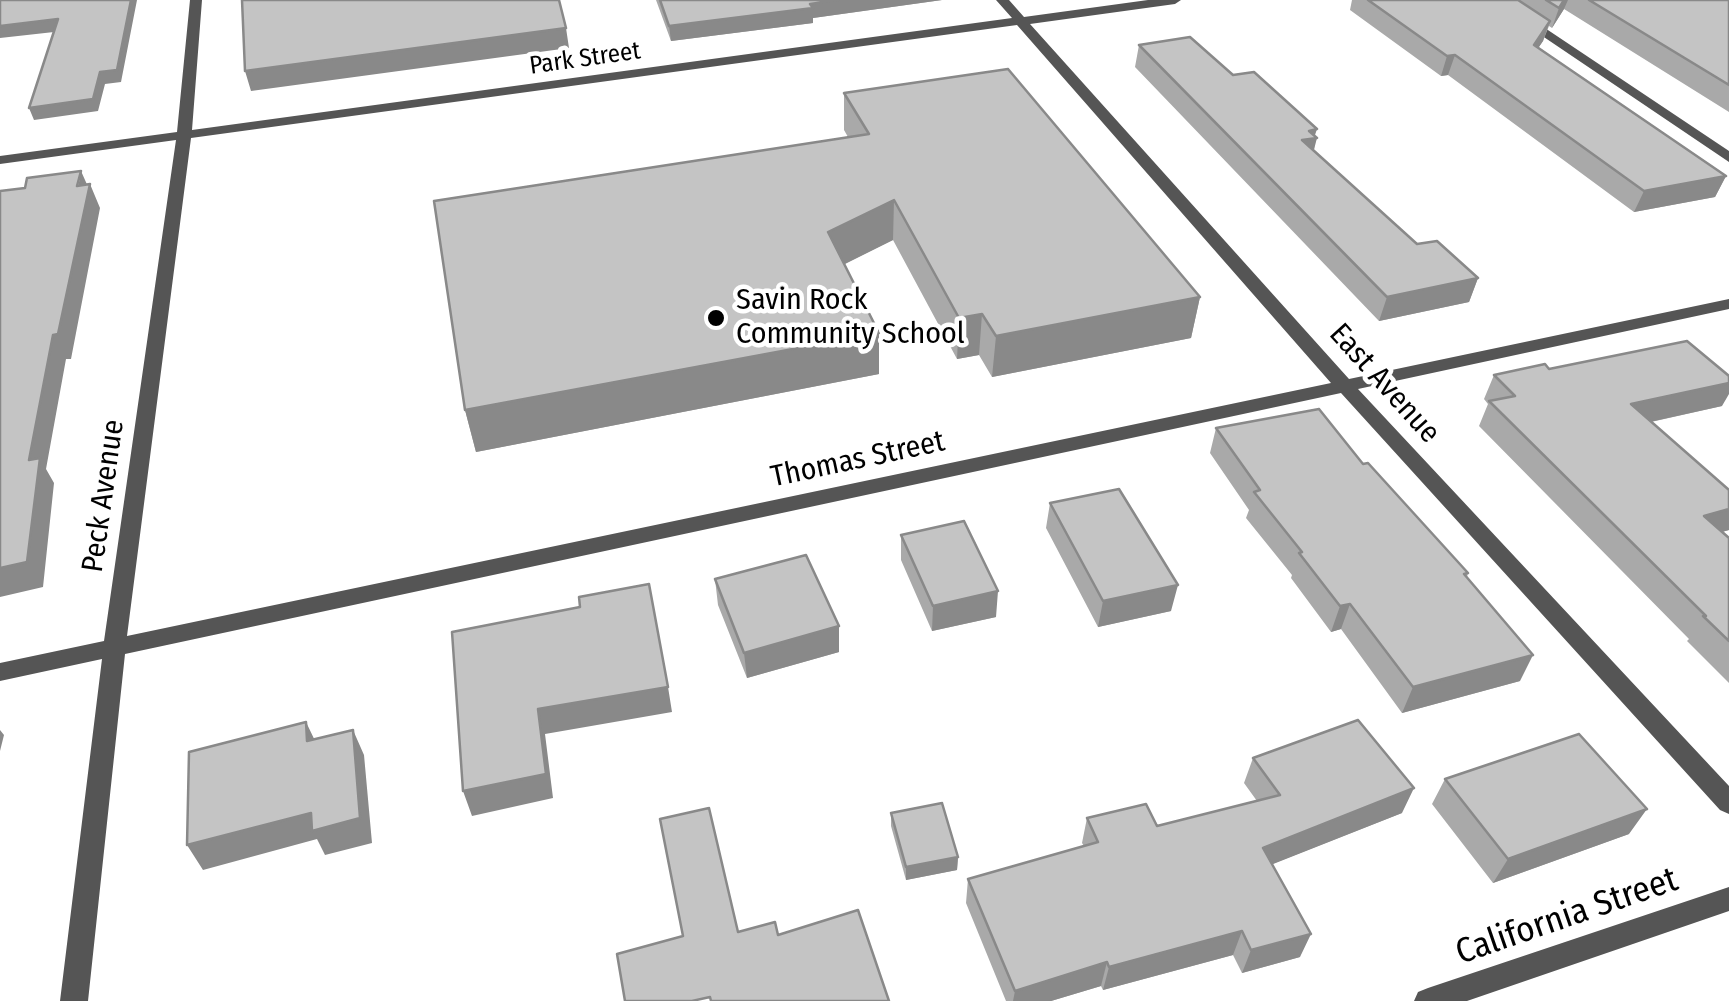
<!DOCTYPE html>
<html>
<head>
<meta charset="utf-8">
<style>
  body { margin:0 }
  canvas { display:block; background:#fff }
</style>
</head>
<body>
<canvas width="1729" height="1001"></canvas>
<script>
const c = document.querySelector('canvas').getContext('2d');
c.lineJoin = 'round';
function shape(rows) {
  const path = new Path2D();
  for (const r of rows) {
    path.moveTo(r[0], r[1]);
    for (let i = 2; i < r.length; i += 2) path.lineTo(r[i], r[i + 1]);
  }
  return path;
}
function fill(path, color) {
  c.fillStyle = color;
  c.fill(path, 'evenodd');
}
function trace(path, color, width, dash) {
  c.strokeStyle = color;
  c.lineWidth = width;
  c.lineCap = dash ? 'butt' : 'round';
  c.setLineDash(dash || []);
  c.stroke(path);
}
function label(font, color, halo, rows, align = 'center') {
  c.font = font + ' "Fira Sans Condensed",sans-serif';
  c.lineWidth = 9;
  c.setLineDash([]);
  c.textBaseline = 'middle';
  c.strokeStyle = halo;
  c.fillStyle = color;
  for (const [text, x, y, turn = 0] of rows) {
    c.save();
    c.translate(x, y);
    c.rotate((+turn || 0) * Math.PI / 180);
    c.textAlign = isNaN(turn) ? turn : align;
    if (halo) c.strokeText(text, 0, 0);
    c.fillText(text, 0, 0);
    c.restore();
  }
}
const street = shape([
  [190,0,202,0,192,130,1012,18,996,0,1009,0,1024,17,1148,0,1181,0,1175,4,1030,24,1349,379,1729,299,1729,309,1358,389,1729,786,1729,814,1720,810,1341,393,125,654,88,1001,60,1001,102,659,0,681,0,663,104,641,176,140,0,164,0,156,177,132,190,0],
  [1017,25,1331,383,127,636,191,138,1017,25],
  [1489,0,1503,0,1729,151,1729,162,1489,0],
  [1729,887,1729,911,1467,1001,1414,1001,1418,992,1428,988,1729,887]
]);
const wall = shape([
  [656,0,942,0,813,18,813,23,671,41],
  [1352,0,1729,0,1729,112,1564,9,1552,28,1549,26,1543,41,1538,48,1726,176,1715,197,1634,212,1448,75,1441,76,1350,10],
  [1139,45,1233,75,1315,136,1314,151,1417,244,1478,278,1469,302,1379,321,1135,67],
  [844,93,1200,297,1191,338,992,377,979,355,957,359,893,240,844,264,879,374,476,452,465,410,848,137,844,130],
  [1549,369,1722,406,1651,422,1729,490,1729,530,1722,532,1729,538,1729,683,1687,641,1689,639,1479,426,1488,404,1484,399,1494,375],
  [1216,428,1363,464,1468,573,1467,577,1520,681,1402,713,1341,629,1331,632,1291,578,1292,575,1246,518,1249,510,1210,453],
  [1050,503,1171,611,1098,627,1046,528],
  [901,535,996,617,932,631,901,560],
  [715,579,839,652,747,678,718,605],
  [1253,758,1402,813,1272,864,1300,957,1242,973,1233,955,1103,990,1101,986,1051,1001,1006,1001,966,903,968,879,1084,846,1082,843,1087,818,1157,826,1257,801,1244,783],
  [1445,779,1629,834,1493,883,1432,804],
  [891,813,958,857,957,870,906,880,891,826]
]);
const shadedWall = shape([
  [131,0,137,0,121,82,105,84,98,111,34,120,29,108,100,72],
  [838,0,942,0,813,18,813,23,671,41,669,26],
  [1564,0,1568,0,1564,9,1552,28,1559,8],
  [58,19,63,31,0,38,0,26],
  [1550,21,1543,41,1527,65,1534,45],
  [566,28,569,48,251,91,245,71],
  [1455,55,1448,75,1441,76,1447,56],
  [1317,129,1314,138,1317,138,1311,161,1302,140,1309,131],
  [81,171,89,189,90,184,100,208,71,359,66,359,46,469,54,483,43,587,0,597,0,568,29,460],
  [1726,176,1715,197,1634,212,1644,191],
  [894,200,893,240,829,272,828,232],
  [1478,278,1469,302,1379,321,1387,297],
  [1200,297,1191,338,992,377,996,336],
  [982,314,979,355,957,359,959,318],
  [879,333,879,374,476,452,465,410],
  [1729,383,1729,394,1722,406,1618,429,1631,404],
  [1729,509,1729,530,1689,541,1704,516],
  [1178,585,1171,611,1098,627,1103,601],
  [998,591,996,617,932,631,933,606],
  [1350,604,1341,629,1331,632,1340,606],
  [839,626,839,652,747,678,744,653],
  [1533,655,1520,681,1402,713,1413,687],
  [668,687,672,712,545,734,553,798,472,816,463,791,538,709],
  [306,722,318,747,307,741],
  [0,730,4,735,0,751],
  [353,730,364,755,372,843,325,855,317,839,203,870,187,845],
  [1414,788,1402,813,1253,872,1263,848],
  [1647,809,1629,834,1493,883,1508,859],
  [958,857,957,870,906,880,906,867],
  [1242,931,1233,955,1103,990,1109,967],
  [1311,934,1300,957,1242,973,1251,950],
  [1107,962,1101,986,1051,1001,1013,1001,1015,991]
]);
const building = shape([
  [0,0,131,0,117,70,100,72,93,99,29,108,58,19,0,26,0,0],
  [242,0,559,0,566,28,245,71,242,0],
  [660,0,838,0,810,4,813,8,669,26,660,0],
  [1368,0,1518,0,1550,21,1534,45,1726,176,1644,191,1455,55,1447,56,1368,0],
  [1546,0,1564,0,1559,8,1546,0],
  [1589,0,1729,0,1729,85,1589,0],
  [1190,37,1233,75,1254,72,1317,129,1309,131,1317,138,1302,140,1417,244,1437,241,1478,278,1387,297,1139,45,1190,37],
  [1008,69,1200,297,996,336,982,314,959,318,894,200,828,232,879,333,465,410,434,201,869,134,844,93,1008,69],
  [81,171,77,186,90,184,58,334,53,335,29,460,40,458,27,562,0,568,0,191,25,188,27,178,81,171],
  [1687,341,1729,376,1729,383,1631,404,1729,490,1729,509,1704,516,1729,538,1729,641,1703,616,1706,616,1489,401,1515,396,1494,375,1545,364,1549,369,1687,341],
  [1319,409,1363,464,1368,463,1468,573,1464,574,1533,655,1413,687,1350,604,1340,606,1299,553,1302,552,1254,492,1260,490,1216,428,1319,409],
  [1119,489,1178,585,1103,601,1050,503,1119,489],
  [964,521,998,591,933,606,901,535,964,521],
  [806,555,839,626,744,653,715,579,806,555],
  [649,584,668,687,538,709,546,774,463,791,452,632,580,607,579,597,649,584],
  [1358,720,1414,788,1263,848,1311,934,1251,950,1242,931,1109,967,1107,962,1015,991,968,879,1098,842,1087,818,1146,804,1157,826,1280,795,1253,758,1358,720],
  [306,722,307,741,353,730,360,818,312,831,311,813,187,845,189,752,306,722],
  [1579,734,1647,809,1508,859,1445,779,1579,734],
  [942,803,958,857,906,867,891,813,942,803],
  [709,808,738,932,775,922,778,935,858,910,889,1001,711,1001,710,997,692,1001,625,1001,617,954,683,936,660,819,709,808]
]);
const markers = [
  [716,318,10,"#000"]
];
const farStreetnames = [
  ["Park Street",585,59,-8]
];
const poiNames = [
  ["Savin Rock",736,301],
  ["Community School",736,335]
];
const streetNames = [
  ["East Avenue",1384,384,48],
  ["Thomas Street",858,460,-12],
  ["Peck Avenue",104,496,-82]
];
const nearStreetnames = [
  ["California Street",1567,917,-19]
];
fill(street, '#555');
fill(wall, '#a9a9a9');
fill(shadedWall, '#898989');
fill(building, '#c4c4c4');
trace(building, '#898989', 2.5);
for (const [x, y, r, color] of markers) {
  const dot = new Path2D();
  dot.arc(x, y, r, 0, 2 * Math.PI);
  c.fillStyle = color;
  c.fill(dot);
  trace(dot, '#fff', 4);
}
label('25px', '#000', '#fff', farStreetnames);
label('30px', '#000', '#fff', poiNames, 'left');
label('30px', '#000', '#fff', streetNames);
label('35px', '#000', '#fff', nearStreetnames);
</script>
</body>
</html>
